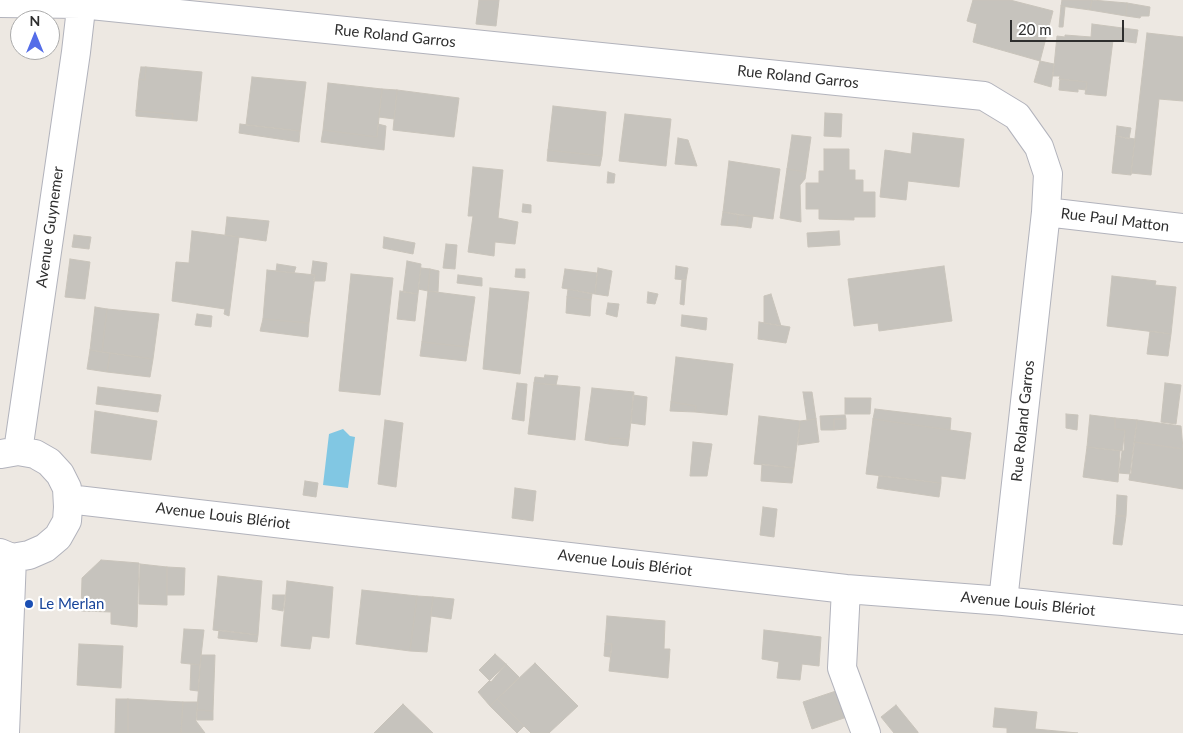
<!DOCTYPE html>
<html>
<head>
<meta charset="utf-8">
<style>
  body { margin:0 }
  #map { position:relative; width:1183px; height:733px; overflow:hidden; background:#ede8e2; font-family:Lato,sans-serif }
  canvas { display:block }
  .north { position:absolute; left:10px; top:10px; width:50px; height:50px; box-sizing:border-box; background:#fff; border:1px solid #ababab; border-radius:50%; rotate:0deg; font-size:14px; font-weight:700; line-height:20px; text-align:center; color:#2e2e2e }
  .north::after { content:''; display:block; margin:auto; width:18px; height:22px; background:#546de8; clip-path:polygon(50% 0,100% 100%,50% 72%,0 100%) }
  .scale { position:absolute; left:1010px; top:20px; width:114px; height:22px; box-sizing:border-box; border:2px solid #2e2e2e; border-top:0; padding-left:6px; font-size:15px; line-height:18px; white-space:nowrap; color:#2e2e2e; -webkit-text-stroke:4px #fff; paint-order:stroke }
</style>
</head>
<body>
<div id="map">
<canvas width="1183" height="733"></canvas>
<div class="north">N</div>
<div class="scale">20 m</div>
</div>
<script>
const c = document.querySelector('canvas').getContext('2d');
c.lineJoin = 'round';
function fill(path, color) {
  c.fillStyle = color;
  c.fill(path, 'evenodd');
}
function shape(rows) {
  const path = new Path2D();
  for (const r of rows) {
    path.moveTo(r[0], r[1]);
    for (let i = 2; i < r.length; i += 2) path.lineTo(r[i], r[i + 1]);
  }
  return path;
}
function trace(path, color, width, dash) {
  c.strokeStyle = color;
  c.lineWidth = width;
  c.lineCap = dash ? 'butt' : 'round';
  c.setLineDash(dash || []);
  c.stroke(path);
}
function label(font, color, halo, rows, align = 'center') {
  c.font = font + ' Lato,sans-serif';
  c.lineWidth = 4.5;
  c.setLineDash([]);
  c.textBaseline = 'middle';
  c.strokeStyle = halo;
  c.fillStyle = color;
  for (const [text, x, y, turn = 0] of rows) {
    c.save();
    c.translate(x, y);
    c.rotate((+turn || 0) * Math.PI / 180);
    c.textAlign = isNaN(turn) ? turn : align;
    if (halo) c.strokeText(text, 0, 0);
    c.fillText(text, 0, 0);
    c.restore();
  }
}
const water = shape([
  [343,429,350,436,355,437,348,488,323,485,329,434]
]);
const building = shape([
  [479,0,499,0,496,26,476,24,479,0],
  [973,0,1010,0,1053,11,1040,61,973,42,977,24,967,21,973,0],
  [1062,0,1092,0,1090,10,1061,6,1062,0],
  [1092,0,1127,3,1126,16,1090,10,1092,0],
  [1127,3,1150,7,1149,16,1141,16,1140,18,1126,16,1127,3],
  [1061,6,1065,7,1063,27,1059,27,1061,6],
  [1092,24,1138,30,1136,43,1113,40,1106,96,1085,94,1087,82,1059,79,1060,76,1053,76,1057,36,1065,37,1065,35,1091,37,1092,24],
  [1147,33,1183,37,1183,101,1159,99,1151,175,1131,173,1147,33],
  [1040,61,1054,64,1051,87,1034,82,1040,61],
  [141,67,146,67,145,80,139,79,141,67],
  [146,67,202,72,197,121,172,119,173,114,136,111,139,79,145,80,146,67],
  [252,77,306,82,300,131,246,125,252,77],
  [1060,79,1087,82,1086,90,1078,89,1078,92,1059,90,1060,79],
  [328,83,382,89,377,137,323,130,328,83],
  [382,89,397,90,394,119,379,117,382,89],
  [397,90,459,98,454,137,393,130,397,90],
  [553,106,606,112,602,156,548,150,553,106],
  [136,111,173,114,172,119,136,116,136,111],
  [825,113,842,114,841,137,824,136,825,113],
  [625,114,671,119,666,166,619,161,625,114],
  [240,124,300,131,299,142,239,133,240,124],
  [378,124,386,126,384,150,321,142,323,130,377,137,378,124],
  [1117,126,1131,128,1129,139,1116,136,1117,126],
  [913,133,964,139,959,187,908,181,906,200,880,197,885,150,911,154,913,133],
  [792,135,811,137,806,172,787,169,792,135],
  [1116,136,1135,139,1131,175,1112,173,1116,136],
  [678,138,688,140,697,166,675,164,678,138],
  [824,149,849,149,849,170,855,170,855,180,863,180,863,192,875,192,875,217,854,217,854,220,819,219,819,209,806,209,806,183,819,183,819,171,824,171,824,149],
  [548,150,602,156,600,166,547,161,548,150],
  [729,161,780,169,773,219,723,212,729,161],
  [473,167,503,170,498,218,518,222,515,244,495,242,494,256,468,252,473,216,468,216,473,167],
  [787,169,806,172,805,179,800,185,801,222,780,218,787,169],
  [608,172,615,174,614,183,607,183,608,172],
  [523,204,531,205,531,213,522,212,523,204],
  [723,212,738,215,737,226,721,225,723,212],
  [738,215,753,216,751,228,737,226,738,215],
  [227,217,269,221,266,241,225,235,227,217],
  [192,231,239,237,229,316,224,314,225,309,172,301,176,262,189,263,192,231],
  [839,231,840,245,808,247,807,233,839,231],
  [74,235,91,237,89,249,72,247,74,235],
  [384,237,415,243,413,254,383,248,384,237],
  [446,244,457,245,455,269,443,268,446,244],
  [70,259,90,262,85,299,65,297,70,259],
  [313,261,327,263,325,281,313,281,315,275,311,275,313,261],
  [407,261,421,264,418,294,403,292,407,261],
  [277,264,296,267,294,273,276,271,277,264],
  [676,266,688,268,686,280,675,279,676,266],
  [944,266,952,321,879,331,878,323,854,326,848,279,944,266],
  [421,268,430,269,428,291,418,289,421,268],
  [598,268,612,271,608,296,595,294,598,268],
  [430,269,439,271,438,292,428,291,430,269],
  [516,269,525,269,525,278,515,277,516,269],
  [565,269,597,273,595,294,562,288,565,269],
  [267,270,315,275,309,323,263,319,267,270],
  [351,274,393,278,380,395,339,391,351,274],
  [458,275,482,278,482,286,457,283,458,275],
  [1112,276,1156,281,1155,285,1176,287,1171,334,1107,326,1112,276],
  [682,280,686,280,684,305,680,304,682,280],
  [490,288,529,292,520,374,483,369,490,288],
  [568,289,592,294,591,300,567,297,568,289],
  [400,291,418,294,415,321,397,319,400,291],
  [428,291,475,297,468,347,422,342,428,291],
  [648,292,658,294,655,304,647,303,648,292],
  [771,294,781,326,764,323,764,296,771,294],
  [567,297,591,300,590,316,566,313,567,297],
  [608,303,619,304,617,317,606,314,608,303],
  [95,307,107,309,102,352,90,350,95,307],
  [107,309,159,314,153,359,102,352,107,309],
  [197,314,212,316,211,327,195,325,197,314],
  [682,315,707,318,706,330,681,326,682,315],
  [263,319,309,323,308,337,260,331,263,319],
  [759,322,790,327,786,343,758,339,759,322],
  [1150,331,1171,334,1168,356,1147,354,1150,331],
  [422,342,468,347,466,361,420,356,422,342],
  [90,350,110,353,107,372,87,369,90,350],
  [110,353,153,359,150,377,107,372,110,353],
  [676,357,733,364,727,415,695,412,696,406,671,402,676,357],
  [545,375,558,376,556,385,534,383,535,377,544,378,545,375],
  [517,383,527,384,524,421,512,419,517,383],
  [534,383,580,387,575,440,528,434,534,383],
  [1165,383,1181,385,1176,424,1161,422,1165,383],
  [98,387,161,395,158,412,96,404,98,387],
  [592,388,634,392,629,439,610,438,609,444,585,440,592,388],
  [803,392,812,392,816,419,807,420,803,392],
  [633,395,647,397,645,425,631,423,633,395],
  [845,398,871,398,870,414,845,414,845,398],
  [671,402,696,406,695,412,670,411,671,402],
  [875,409,951,418,950,430,873,419,875,409],
  [95,411,157,421,151,460,91,453,95,411],
  [1066,414,1078,415,1077,430,1066,428,1066,414],
  [845,415,846,419,834,419,834,430,821,430,820,416,845,415],
  [1090,415,1115,418,1115,429,1125,430,1124,451,1087,447,1090,415],
  [759,416,800,421,794,468,754,464,759,416],
  [1115,418,1137,420,1131,474,1119,473,1125,430,1115,429,1115,418],
  [816,419,819,442,798,445,800,421,816,419],
  [834,419,846,419,846,429,834,430,834,419],
  [873,419,971,433,965,479,941,476,941,483,866,474,873,419],
  [385,420,403,423,396,487,378,484,385,420],
  [1137,420,1181,426,1183,449,1134,442,1137,420],
  [610,438,629,439,628,446,609,444,610,438],
  [693,442,712,444,707,476,690,476,693,442],
  [1134,442,1183,449,1183,489,1129,480,1134,442],
  [1087,447,1120,451,1118,482,1083,477,1087,447],
  [762,464,794,468,792,483,761,481,762,464],
  [879,476,941,483,939,497,877,488,879,476],
  [305,481,318,483,316,497,303,495,305,481],
  [515,488,536,491,533,521,512,518,515,488],
  [1117,495,1127,496,1126,516,1116,516,1117,495],
  [763,507,777,509,774,537,760,535,763,507],
  [1116,516,1126,516,1122,545,1113,544,1116,516],
  [101,560,139,563,137,627,111,624,111,612,81,611,82,578,101,560],
  [140,564,167,567,167,605,139,604,140,564],
  [167,567,185,568,184,595,167,595,167,567],
  [218,576,262,581,258,635,213,630,218,576],
  [287,581,333,587,329,638,312,636,310,649,281,646,287,581],
  [362,590,417,596,410,651,356,644,362,590],
  [273,595,285,595,283,611,272,609,273,595],
  [417,596,433,597,427,652,410,651,417,596],
  [433,597,454,599,451,619,431,616,433,597],
  [607,616,665,621,664,649,670,649,668,678,609,671,612,644,605,644,607,616],
  [184,629,204,630,200,665,181,663,184,629],
  [219,630,258,635,257,642,218,638,219,630],
  [764,630,821,637,819,666,802,664,800,680,777,678,779,662,762,659,764,630],
  [79,644,123,646,121,688,77,685,79,644],
  [605,644,612,644,610,657,604,656,605,644],
  [495,654,506,664,491,682,479,670,495,654],
  [201,655,215,655,213,711,197,710,201,655],
  [535,663,578,706,549,733,531,733,497,699,535,663],
  [191,664,200,665,198,691,190,690,191,664],
  [506,664,519,677,490,706,478,692,506,664],
  [836,691,847,717,812,729,803,702,836,691],
  [116,699,128,699,128,733,115,733,116,699],
  [128,699,183,702,181,733,128,733,128,699],
  [497,699,524,726,517,733,490,706,497,699],
  [183,702,198,702,196,721,205,733,181,733,183,702],
  [403,704,433,733,374,733,403,704],
  [896,705,918,732,918,733,894,733,881,717,896,705],
  [995,708,1037,712,1035,729,1078,733,1007,733,1007,728,993,727,995,708],
  [197,710,213,711,213,720,197,720,197,710]
]);
const minor = shape([
  [0,3,81,4,984,96,1017,116,1039,147,1048,174,1046,212,1003,601],
  [1046,212,1183,228],
  [18,451,76,52,82,0],
  [68,499,846,589,1003,601,1183,620],
  [0,553,12,558,29,555,45,548,58,537,67,521,68,507,67,488,60,474,49,462,35,454,18,451,1,454],
  [846,589,842,668,866,733],
  [5,733,12,558]
]);
const markers = [
  [29,604,5,"#1a4fb4"]
];
const streetNames = [
  ["Rue Roland Garros",395,36,6],
  ["Rue Roland Garros",798,77,6],
  ["Rue Paul Matton",1115,220,7],
  ["Avenue Guynemer",50,227,-82],
  ["Rue Roland Garros",1023,421,-84],
  ["Avenue Louis Blériot",223,516,7],
  ["Avenue Louis Blériot",625,563,7],
  ["Avenue Louis Blériot",1028,604,6]
];
const transitNames = [
  ["Le Merlan",39,604]
];
fill(water, '#81c7e3');
fill(building, '#c6c3bd');
trace(building, '#c9c4bb', 1);
trace(minor, '#b2b3bc', 30);
trace(minor, '#fff', 28);
for (const [x, y, r, color] of markers) {
  const dot = new Path2D();
  dot.arc(x, y, r, 0, 2 * Math.PI);
  c.fillStyle = color;
  c.fill(dot);
  trace(dot, '#fff', 2);
}
label('15px', '#2e2e2e', '#fff', streetNames);
label('15px', '#164399', '#fff', transitNames, 'left');
</script>
</body>
</html>
